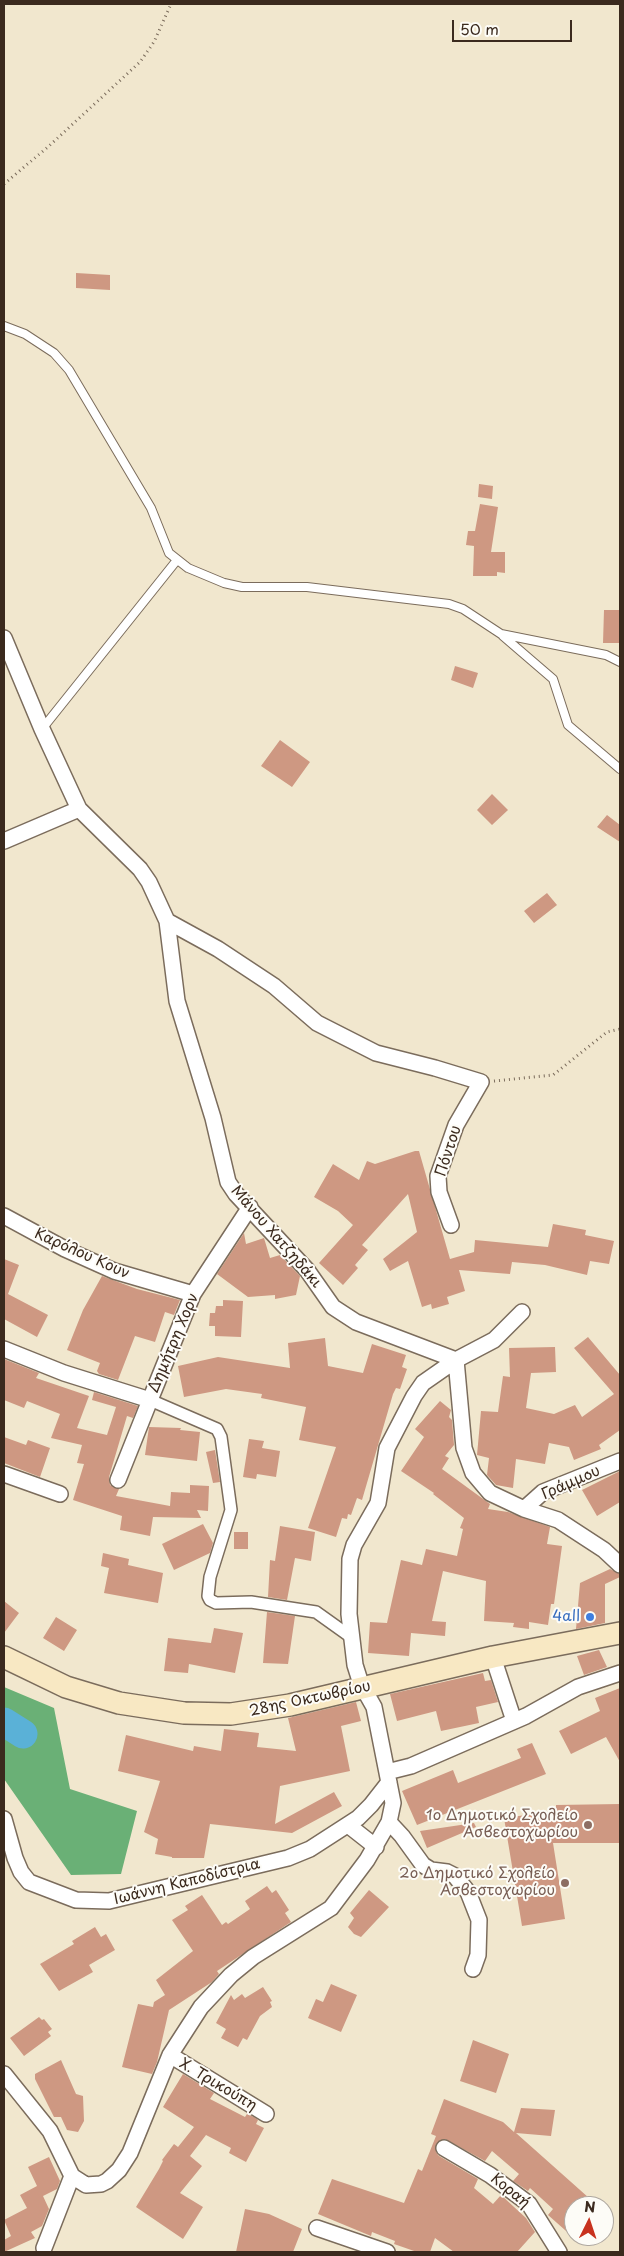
<!DOCTYPE html>
<html>
<head>
<meta charset="utf-8">
<style>
  body { margin:0 }
  #map { position:relative; width:624px; height:2256px; overflow:hidden; background:#f1e7ce; font-family:"Playpen Sans",sans-serif }
  canvas { display:block }
  .frame { position:absolute; inset:0; border:5px solid #3b2a1e; pointer-events:none }
  .north { position:absolute; left:564px; top:2196px; width:50px; height:50px; box-sizing:border-box; background:#fdfcf7; border:1px solid #afa8a0; border-radius:50%; rotate:4deg; font-size:14px; font-weight:700; line-height:20px; text-align:center; color:#3b2a1e }
  .north::after { content:''; display:block; margin:auto; width:18px; height:22px; background:#c8321e; clip-path:polygon(50% 0,100% 100%,50% 72%,0 100%) }
  .scale { position:absolute; left:452px; top:20px; width:120px; height:22px; box-sizing:border-box; border:2px solid #3b2a1e; border-top:0; padding-left:6px; font-size:15px; line-height:18px; white-space:nowrap; color:#3b2a1e; -webkit-text-stroke:4px #fdfcf7; paint-order:stroke }
</style>
</head>
<body>
<div id="map">
<canvas width="624" height="2256"></canvas>
<div class="frame"></div>
<div class="north">N</div>
<div class="scale">50 m</div>
</div>
<script>
const c = document.querySelector('canvas').getContext('2d');
c.lineJoin = 'round';
function fill(path, color) {
  c.fillStyle = color;
  c.fill(path, 'evenodd');
}
function shape(rows) {
  const path = new Path2D();
  for (const r of rows) {
    path.moveTo(r[0], r[1]);
    for (let i = 2; i < r.length; i += 2) path.lineTo(r[i], r[i + 1]);
  }
  return path;
}
function trace(path, color, width, dash) {
  c.strokeStyle = color;
  c.lineWidth = width;
  c.lineCap = dash ? 'butt' : 'round';
  c.setLineDash(dash || []);
  c.stroke(path);
}
function label(font, color, halo, rows, align = 'center') {
  c.font = font + ' "Playpen Sans",sans-serif';
  c.lineWidth = 4;
  c.setLineDash([]);
  c.textBaseline = 'middle';
  c.strokeStyle = halo;
  c.fillStyle = color;
  for (const [text, x, y, turn = 0] of rows) {
    c.save();
    c.translate(x, y);
    c.rotate((+turn || 0) * Math.PI / 180);
    c.textAlign = isNaN(turn) ? turn : align;
    if (halo) c.strokeText(text, 0, 0);
    c.fillText(text, 0, 0);
    c.restore();
  }
}
const forest = shape([
  [4,1687,54,1708,70,1789,137,1811,121,1874,71,1875,4,1779]
]);
const river = shape([
  [4,1722,23,1734]
]);
const building = shape([
  [76,273,110,275,110,290,76,288],
  [479,484,493,486,492,499,478,497],
  [480,504,498,507,491,552,505,552,505,573,497,572,497,576,473,576,474,546,466,545,468,531,475,531],
  [604,610,620,610,620,643,603,643],
  [455,666,478,673,473,688,451,680],
  [280,740,310,762,292,787,261,766],
  [492,794,508,810,492,825,477,810],
  [607,815,620,825,620,842,597,827],
  [547,893,557,905,534,923,524,911],
  [415,1151,419,1151,450,1259,474,1252,475,1240,548,1247,553,1224,586,1230,585,1235,614,1241,609,1264,590,1261,587,1275,545,1265,512,1262,510,1274,459,1270,465,1291,447,1297,449,1304,432,1309,431,1304,422,1307,408,1261,390,1271,383,1259,417,1232,408,1194,362,1245,368,1250,355,1265,358,1268,343,1285,319,1263,353,1225,338,1211,314,1197,333,1164,359,1180,367,1161,375,1164],
  [244,1233,246,1244,264,1238,270,1258,280,1255,300,1276,296,1295,275,1299,275,1295,248,1297,217,1274],
  [4,1259,19,1265,8,1294,48,1315,37,1337,4,1319],
  [102,1276,137,1289,180,1300,174,1315,165,1312,155,1342,135,1336,118,1380,99,1374,97,1371,100,1363,67,1350,83,1310],
  [223,1300,243,1301,241,1337,215,1336,215,1326,209,1326,210,1313,215,1313,216,1306,223,1306],
  [588,1337,620,1375,620,1430,599,1445,601,1449,574,1460,569,1447,549,1443,545,1464,516,1459,513,1488,496,1485,487,1475,489,1458,477,1455,481,1411,498,1412,503,1376,510,1377,509,1348,555,1347,556,1372,531,1373,526,1408,554,1414,575,1405,582,1417,614,1394,574,1348],
  [325,1338,328,1366,363,1373,372,1344,406,1355,402,1367,407,1369,400,1389,396,1388,393,1394,362,1500,357,1498,351,1515,348,1514,347,1519,342,1518,336,1537,308,1528,336,1447,299,1440,306,1407,261,1398,262,1394,226,1389,184,1397,178,1366,218,1357,290,1368,288,1343],
  [4,1359,39,1373,36,1378,89,1396,77,1428,107,1435,116,1407,92,1400,94,1392,138,1406,133,1418,127,1416,109,1477,110,1485,119,1489,116,1496,170,1506,171,1492,190,1493,190,1485,209,1486,208,1511,197,1510,201,1518,153,1517,150,1536,120,1530,122,1516,73,1500,84,1464,77,1463,82,1445,51,1438,60,1414,27,1401,24,1408,4,1400],
  [440,1401,451,1410,449,1417,452,1420,454,1445,445,1456,449,1458,442,1469,490,1504,488,1509,508,1512,550,1527,547,1544,562,1546,554,1604,551,1604,548,1625,529,1622,529,1629,513,1627,514,1623,484,1621,486,1581,443,1571,432,1621,446,1622,445,1636,411,1633,409,1656,368,1653,370,1622,387,1623,401,1560,422,1565,426,1549,457,1556,463,1529,460,1528,464,1518,433,1494,434,1493,401,1471,424,1437,415,1429],
  [149,1427,181,1428,180,1430,200,1432,197,1461,145,1455],
  [4,1437,26,1445,28,1440,50,1448,40,1477,4,1463],
  [249,1439,264,1441,262,1448,280,1451,276,1477,257,1474,256,1479,243,1477],
  [215,1450,220,1482,213,1483,206,1452],
  [620,1471,620,1502,597,1516,582,1490],
  [203,1524,213,1543,210,1553,174,1570,162,1544],
  [280,1526,315,1532,311,1561,295,1558,287,1600,268,1597,270,1560,275,1561],
  [234,1532,248,1532,248,1549,234,1549],
  [103,1553,129,1559,128,1565,163,1573,158,1603,104,1593,109,1568,101,1566],
  [610,1569,620,1574,620,1577,605,1584,605,1623,576,1629,580,1583],
  [4,1601,19,1613,4,1633],
  [267,1612,295,1616,288,1664,263,1663],
  [56,1617,77,1630,64,1651,43,1638],
  [214,1628,243,1633,235,1673,189,1664,188,1673,164,1671,168,1638,211,1643],
  [599,1650,607,1667,584,1675,577,1656],
  [483,1673,485,1681,491,1680,498,1702,476,1707,479,1723,441,1731,436,1711,397,1721,390,1694],
  [620,1688,620,1762,606,1737,571,1754,559,1731,600,1711,595,1698],
  [356,1702,361,1721,341,1726,350,1771,280,1786,275,1824,334,1792,342,1806,292,1833,210,1824,204,1858,172,1858,172,1857,155,1854,158,1839,144,1832,160,1781,118,1771,126,1735,193,1751,194,1746,221,1751,224,1729,259,1733,257,1747,296,1751,288,1718],
  [532,1743,546,1774,417,1825,402,1791,453,1770,458,1783,521,1758,517,1749],
  [620,1804,620,1843,553,1843,565,1919,522,1926,504,1818,556,1811,556,1805],
  [474,1823,476,1827,427,1848,420,1831],
  [267,1886,272,1893,276,1890,289,1910,285,1913,291,1922,217,1971,219,1974,212,1982,169,2010,157,2062,152,2074,122,2067,138,2004,153,2007,154,2002,165,1995,156,1980,193,1951,172,1920,188,1910,185,1906,202,1895,222,1925,226,1922,228,1924,250,1909,245,1901],
  [369,1890,389,1907,361,1937,354,1934,348,1927,354,1918,350,1913],
  [95,1927,101,1937,106,1934,115,1950,89,1965,93,1972,59,1991,40,1964,74,1944,72,1941],
  [331,1984,357,1995,341,2032,308,2018,316,1999,323,2002],
  [263,1987,272,2001,270,2002,272,2007,260,2016,247,2040,243,2038,238,2047,221,2038,226,2029,216,2023,231,1995,234,2000,242,1994,245,1998],
  [39,2017,42,2020,44,2019,52,2029,48,2032,51,2036,24,2056,10,2038],
  [473,2040,509,2054,496,2093,460,2081],
  [61,2060,76,2094,83,2096,84,2121,78,2132,67,2130,61,2117,54,2117,35,2079,35,2074],
  [183,2074,214,2093,210,2099,245,2117,247,2114,254,2117,258,2120,256,2124,264,2128,246,2162,229,2153,231,2148,206,2135,190,2156,202,2166,180,2193,203,2207,183,2239,136,2207,159,2169,163,2161,162,2160,174,2144,178,2147,194,2127,163,2107],
  [444,2099,503,2122,514,2132,521,2108,555,2110,551,2136,516,2133,598,2206,574,2206,574,2238,548,2215,553,2209,530,2188,528,2191,513,2181,519,2174,492,2151,485,2161,445,2139,436,2144,436,2152,439,2156,478,2179,474,2188,493,2204,501,2195,526,2218,535,2232,517,2252,454,2252,435,2238,430,2252,417,2252,394,2244,395,2241,372,2232,371,2236,318,2214,332,2179,404,2203,418,2169,422,2171,436,2136,431,2134],
  [49,2157,60,2181,57,2189,43,2196,49,2209,42,2226,31,2232,35,2238,4,2252,4,2240,11,2236,4,2220,27,2208,20,2195,37,2186,28,2167],
  [245,2209,269,2214,302,2229,293,2252,236,2252]
]);
const path = shape([
  [4,184,49,146,140,62,154,42,171,4],
  [494,1081,553,1075,607,1032,620,1029]
]);
const service = shape([
  [4,326,25,334,54,353,69,370,151,508,169,553,188,568,224,583,242,587,307,587,449,604,463,609,501,634,606,655,620,662],
  [503,636,553,679,568,725,620,769],
  [42,729,177,560]
]);
const pedestrian = shape([
  [150,1400,217,1429,221,1437,231,1510,210,1577,208,1596,210,1600,216,1603,251,1602,316,1612,351,1637]
]);
const minor = shape([
  [4,638,42,729,79,809,140,869,149,882,167,921,177,1001,213,1118,228,1182,236,1194,307,1270,333,1307,356,1322,456,1360,464,1448,473,1473,490,1493,524,1509,558,1520,604,1550,620,1565],
  [4,841,79,809],
  [167,921,218,949,274,986,317,1023,376,1053,435,1068,481,1082,456,1125,438,1176,439,1192,451,1225],
  [4,1216,65,1249,114,1271,193,1294],
  [4,1349,64,1373,150,1400,193,1294,250,1207],
  [4,1474,60,1494],
  [118,1480,150,1400],
  [524,1509,543,1492,620,1461],
  [493,1657,514,1721],
  [387,1772,411,1766,526,1716,578,1687,620,1673],
  [4,1819,15,1858,21,1872,29,1882,76,1900,109,1901,288,1858,310,1849,358,1818,371,1805,389,1782],
  [389,1822,402,1836,423,1865,431,1870,447,1872,455,1876,468,1892,479,1920,478,1955,473,1969],
  [348,1825,376,1847],
  [170,2055,266,2114],
  [4,2074,50,2131,72,2176,86,2185,101,2184,107,2181,119,2170,130,2153,170,2055,201,2007,231,1975,253,1957,331,1908,367,1860,389,1822,393,1803,374,1707,361,1684,355,1665,349,1614,350,1559,354,1545,378,1503,387,1448,414,1396,423,1383,456,1360,494,1340,522,1312],
  [444,2148,490,2175,529,2204,559,2252],
  [317,2228,387,2252],
  [44,2248,72,2176]
]);
const secondary = shape([
  [4,1657,66,1687,119,1703,184,1713,231,1714,290,1705,493,1657,620,1633]
]);
const markers = [
  [590,1617,5,"#3f7fe0"],
  [588,1825,5,"#8d6e63"],
  [565,1883,5,"#8d6e63"]
];
const streetNames = [
  ["Πόντου",449,1151,-72],
  ["Μάνου Χατζηδάκι",276,1237,49],
  ["Καρόλου Κουν",82,1254,24],
  ["Δημήτρη Χορν",174,1343,-67],
  ["Γράμμου",571,1483,-24],
  ["28ης Οκτωβρίου",310,1699,-12],
  ["Ιωάννη Καποδίστρια",187,1882,-14],
  ["Χ. Τρικούπη",218,2085,31],
  ["Κοραή",510,2191,39]
];
const shopNames = [
  ["4all",580,1617]
];
const educationNames = [
  ["1ο Δημοτικό Σχολείο",578,1816],
  ["Ασβεστοχωρίου",578,1833],
  ["2ο Δημοτικό Σχολείο",555,1874],
  ["Ασβεστοχωρίου",555,1891]
];
fill(forest, '#6ab076');
trace(river, '#5ab1d7', 29);
fill(building, '#ce9882');
trace(service, '#7b6c5c', 10);
trace(pedestrian, '#7b6c5c', 14);
trace(minor, '#7b6c5c', 18);
trace(secondary, '#7b6c5c', 24);
trace(path, '#7b6c5c', 3, [1, 4]);
trace(service, '#fff', 8);
trace(pedestrian, '#fff', 11);
trace(minor, '#fff', 15);
trace(secondary, '#f8e8c3', 21);
for (const [x, y, r, color] of markers) {
  const dot = new Path2D();
  dot.arc(x, y, r, 0, 2 * Math.PI);
  c.fillStyle = color;
  c.fill(dot);
  trace(dot, '#fdfcf7', 2);
}
label('15px', '#3b2a1e', '#fdfcf7', streetNames);
label('15px', '#366cbe', '#fdfcf7', shopNames, 'right');
label('15px', '#785e54', '#fdfcf7', educationNames, 'right');
</script>
</body>
</html>
